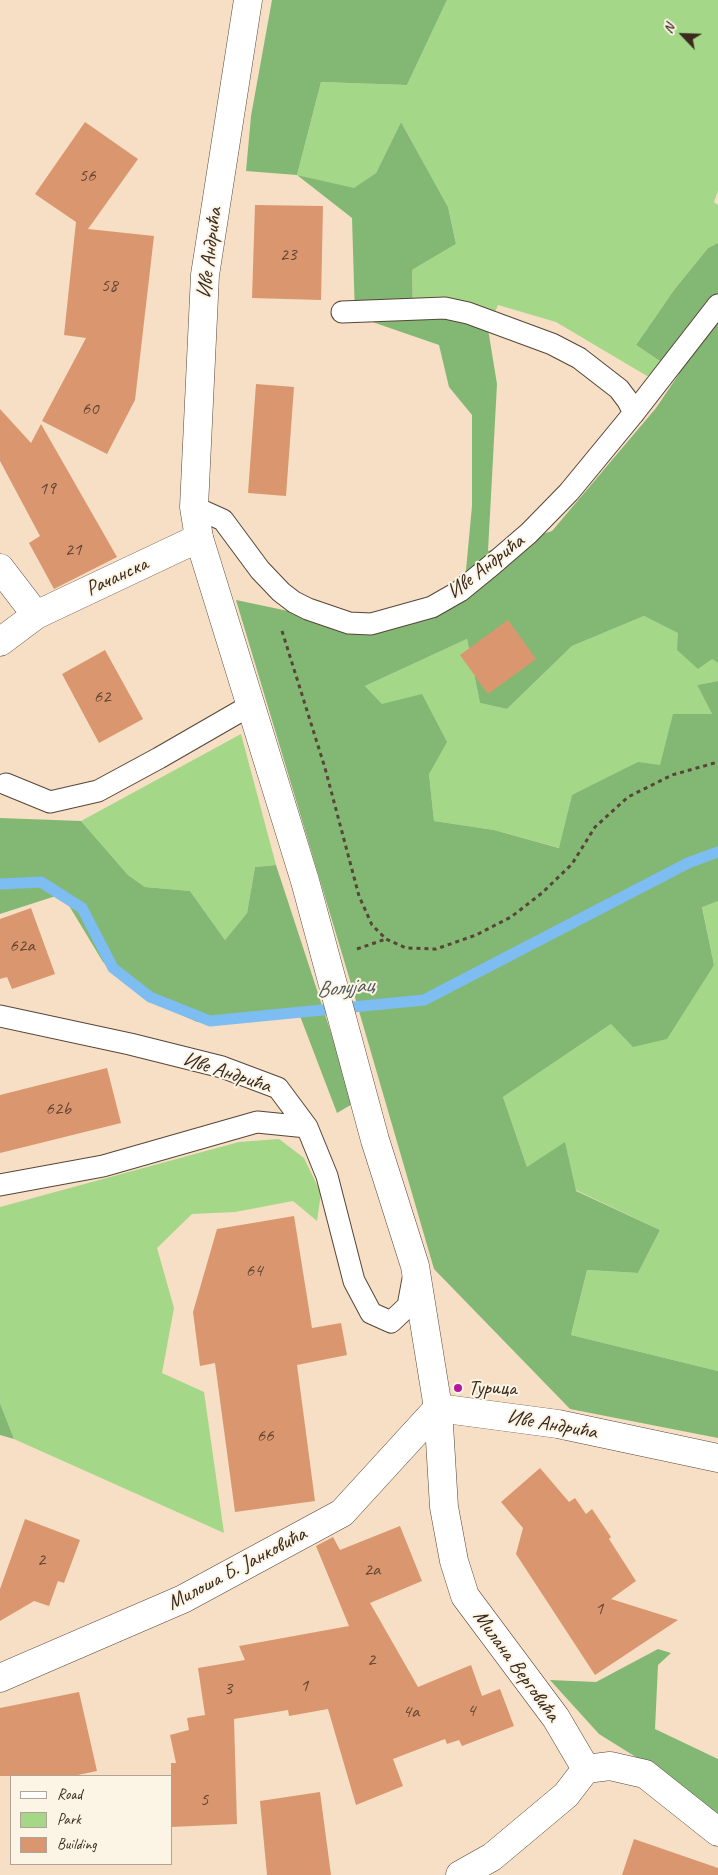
<!DOCTYPE html>
<html>
<head>
<meta charset="utf-8">
<style>
  body { margin:0 }
  #map { position:relative; width:718px; height:1875px; overflow:hidden; background:#f6dfc4; font-family:Caveat,sans-serif }
  canvas { display:block }
  .legend { position:absolute; left:10px; top:1775px; width:162px; height:90px; box-sizing:border-box; background:#fcf5e5; border:1px solid #afa495; margin:0; padding:6px 9px; list-style:none; font-size:15px; color:#3b2a1e }
  .legend li { display:flex; align-items:center; gap:10px; height:25px }
  .legend b { width:25px; border:1px solid #afa495 }
  .north { position:absolute; left:658px; top:10px; width:50px; height:50px; -webkit-text-stroke:4px #fcf5e5; paint-order:stroke; rotate:294deg; font-size:14px; font-weight:700; line-height:20px; text-align:center; color:#3b2a1e }
  .north::after { content:''; display:block; margin:auto; width:18px; height:22px; background:#3b2a1e; clip-path:polygon(50% 0,100% 100%,50% 72%,0 100%) }
</style>
</head>
<body>
<div id="map">
<canvas width="718" height="1875"></canvas>
<ul class="legend">
<li><b style="height:6px;background:#fff"></b>Road</li>
<li><b style="height:14px;background:#a4d888"></b>Park</li>
<li><b style="height:14px;background:#da976f"></b>Building</li>
</ul>
<div class="north">N</div>
</div>
<script>
const c = document.querySelector('canvas').getContext('2d');
c.lineJoin = 'round';
function fill(path, color) {
  c.fillStyle = color;
  c.fill(path, 'evenodd');
}
function shape(rows) {
  const path = new Path2D();
  for (const r of rows) {
    path.moveTo(r[0], r[1]);
    for (let i = 2; i < r.length; i += 2) path.lineTo(r[i], r[i + 1]);
  }
  return path;
}
function trace(path, color, width, dash) {
  c.strokeStyle = color;
  c.lineWidth = width;
  c.lineCap = dash ? 'butt' : 'round';
  c.setLineDash(dash || []);
  c.stroke(path);
}
function label(font, color, halo, rows, align = 'center') {
  c.font = font + ' Caveat,sans-serif';
  c.lineWidth = 4;
  c.setLineDash([]);
  c.textBaseline = 'middle';
  c.strokeStyle = halo;
  c.fillStyle = color;
  for (const [text, x, y, turn = 0] of rows) {
    c.save();
    c.translate(x, y);
    c.rotate((+turn || 0) * Math.PI / 180);
    c.textAlign = isNaN(turn) ? turn : align;
    if (halo) c.strokeText(text, 0, 0);
    c.fillText(text, 0, 0);
    c.restore();
  }
}
const green = shape([
  [447,0,718,0,718,191,714,202,718,205,718,243,708,248,674,290,636,345,679,374,647,376,556,322,498,305,488,329,413,313,412,270,456,244,448,207,401,122,376,173,354,189,297,175,321,82,407,85],
  [644,616,679,633,718,663,718,681,697,685,712,714,660,765,572,795,560,848,494,830,434,821,429,774,382,704,365,686,467,639,480,703,507,709,572,646],
  [241,734,276,865,255,867,247,913,225,940,190,891,145,887,128,875,81,821],
  [718,901,718,1371,571,1335,587,1270,638,1273,660,1230,527,1167,503,1097,611,1024,714,965,702,906],
  [279,1139,304,1158,321,1193,317,1221,293,1201,235,1212,192,1214,157,1248,174,1308,162,1373,204,1392,224,1533,14,1439,0,1403,0,1207,239,1142]
]);
const forest = shape([
  [272,0,447,0,407,85,321,82,297,175,354,188,376,173,401,122,448,207,456,244,412,270,413,313,462,315,488,329,497,384,488,551,552,531,656,408,679,374,636,345,674,290,708,248,718,243,718,663,712,659,698,669,677,650,678,633,644,616,572,646,507,709,480,703,467,639,365,686,382,704,422,694,447,742,429,774,434,821,494,830,559,848,572,795,638,762,660,765,673,714,712,714,697,685,718,681,718,901,702,907,714,965,667,1039,633,1047,611,1024,503,1097,527,1167,565,1142,576,1191,660,1230,638,1273,587,1270,571,1335,718,1371,718,1438,570,1409,434,1269,352,987,236,600,383,631,463,602,472,506,472,415,449,387,439,345,355,316,352,218,297,175,246,171,251,116],
  [0,818,81,821,128,875,145,887,190,891,225,940,247,913,255,867,276,865,354,1103,337,1113,300,1016,197,1022,143,997,103,962,62,894,0,914],
  [0,1403,14,1439,0,1435],
  [658,1649,671,1653,658,1665,655,1729,718,1759,718,1815,663,1774,599,1734,550,1680,596,1682]
]);
const stream = shape([
  [0,884,41,882,82,908,113,968,150,997,210,1021,424,1000,688,863,718,852]
]);
const building = shape([
  [85,122,138,159,88,229,154,236,135,400,107,454,42,421,86,338,64,335,76,222,35,194],
  [255,205,323,206,321,300,252,298],
  [256,384,294,387,286,496,248,493],
  [0,409,31,443,41,424,117,557,54,589,29,543,40,536,0,461],
  [508,620,536,659,488,694,460,655],
  [105,650,143,719,99,743,62,674],
  [31,908,55,974,12,989,7,977,0,979,0,919],
  [107,1068,121,1123,0,1153,0,1095],
  [294,1216,312,1328,341,1323,347,1355,297,1365,315,1501,235,1512,215,1363,200,1366,193,1312,217,1229],
  [540,1468,569,1502,575,1498,586,1514,592,1509,611,1537,609,1539,636,1581,611,1599,678,1620,595,1675,516,1554,523,1528,501,1502],
  [25,1519,80,1540,64,1583,58,1581,49,1606,34,1601,0,1621,0,1589],
  [400,1526,422,1581,370,1603,418,1687,471,1665,482,1696,500,1689,514,1726,462,1746,459,1740,447,1744,445,1739,393,1759,403,1786,356,1805,328,1709,289,1716,288,1710,234,1719,237,1824,171,1827,171,1763,176,1763,170,1735,189,1730,187,1718,205,1715,198,1668,245,1660,239,1646,349,1626,316,1546,333,1537,340,1550],
  [79,1692,97,1771,73,1776,0,1776,0,1708],
  [320,1792,331,1875,267,1875,260,1801],
  [634,1839,718,1868,718,1875,622,1875]
]);
const path = shape([
  [282,631,325,768,359,896,372,925,386,939,406,948,436,949,476,935,511,917,542,893,572,864,595,827,628,797,672,775,718,762],
  [357,949,386,939]
]);
const service = shape([
  [342,312,445,308,468,313,552,344,579,358,619,389,628,401,634,413],
  [194,507,223,520,260,570,281,592,294,602,308,609,349,623,371,624,432,607,460,591,493,564,529,533,569,492,634,413,718,305],
  [6,784,50,802,98,791,159,758,251,705],
  [0,1016,130,1044,222,1067,278,1088,307,1127,327,1176,354,1281,371,1313,391,1322,408,1306,413,1279],
  [0,1185,103,1166,257,1122,307,1127]
]);
const minor = shape([
  [0,568,36,615],
  [0,642,36,615,199,538],
  [0,1678,183,1599,342,1513,438,1408,558,1424,718,1458],
  [586,1769,610,1766,645,1774,718,1832]
]);
const tertiary = shape([
  [248,0,205,275,194,507,199,538,305,881,375,1140,415,1266,438,1408,444,1507,454,1561,465,1596,556,1718,586,1769,566,1795,492,1857,460,1875]
]);
const markers = [
  [458,1388,5,"#b5179e"]
];
const numberNames = [
  ["56",87,176],
  ["23",288,255],
  ["58",109,286],
  ["60",90,409],
  ["19",47,489],
  ["21",73,550],
  ["62",102,697],
  ["62a",22,946],
  ["62b",58,1109],
  ["64",254,1271],
  ["66",265,1436],
  ["2",41,1560],
  ["2a",372,1570],
  ["1",599,1609],
  ["2",371,1660],
  ["1",304,1686],
  ["3",228,1689],
  ["4",471,1711],
  ["4a",411,1712],
  ["5",204,1800]
];
const streetNames = [
  ["Иве Андрића",210,253,-83],
  ["Иве Андрића",486,567,-38],
  ["Рачанска",117,577,-25],
  ["Иве Андрића",227,1073,18],
  ["Иве Андрића",552,1425,10],
  ["Милоша Б. Јанковића",237,1569,-28],
  ["Милана Верговића",516,1666,54]
];
const poiNames = [
  ["Турица",468,1388]
];
const waterNames = [
  ["Волујац",345,988,-6]
];
fill(green, '#a4d888');
fill(forest, '#83b874');
trace(stream, '#7dbdf1', 11);
fill(building, '#da976f');
trace(service, '#574537', 23);
trace(minor, '#574537', 29);
trace(tertiary, '#574537', 29);
trace(path, '#574537', 3, [4, 4]);
trace(service, '#fff', 21);
trace(minor, '#fff', 28);
trace(tertiary, '#fff', 28);
for (const [x, y, r, color] of markers) {
  const dot = new Path2D();
  dot.arc(x, y, r, 0, 2 * Math.PI);
  c.fillStyle = color;
  c.fill(dot);
  trace(dot, '#fcf5e5', 2);
}
label('19px', '#634532', null, numberNames);
label('21px', '#3b2a1e', '#fcf5e5', streetNames);
label('21px', '#3b2a1e', '#fcf5e5', poiNames, 'left');
label('italic 22px', '#4f565d', '#fcf5e5', waterNames);
</script>
</body>
</html>
